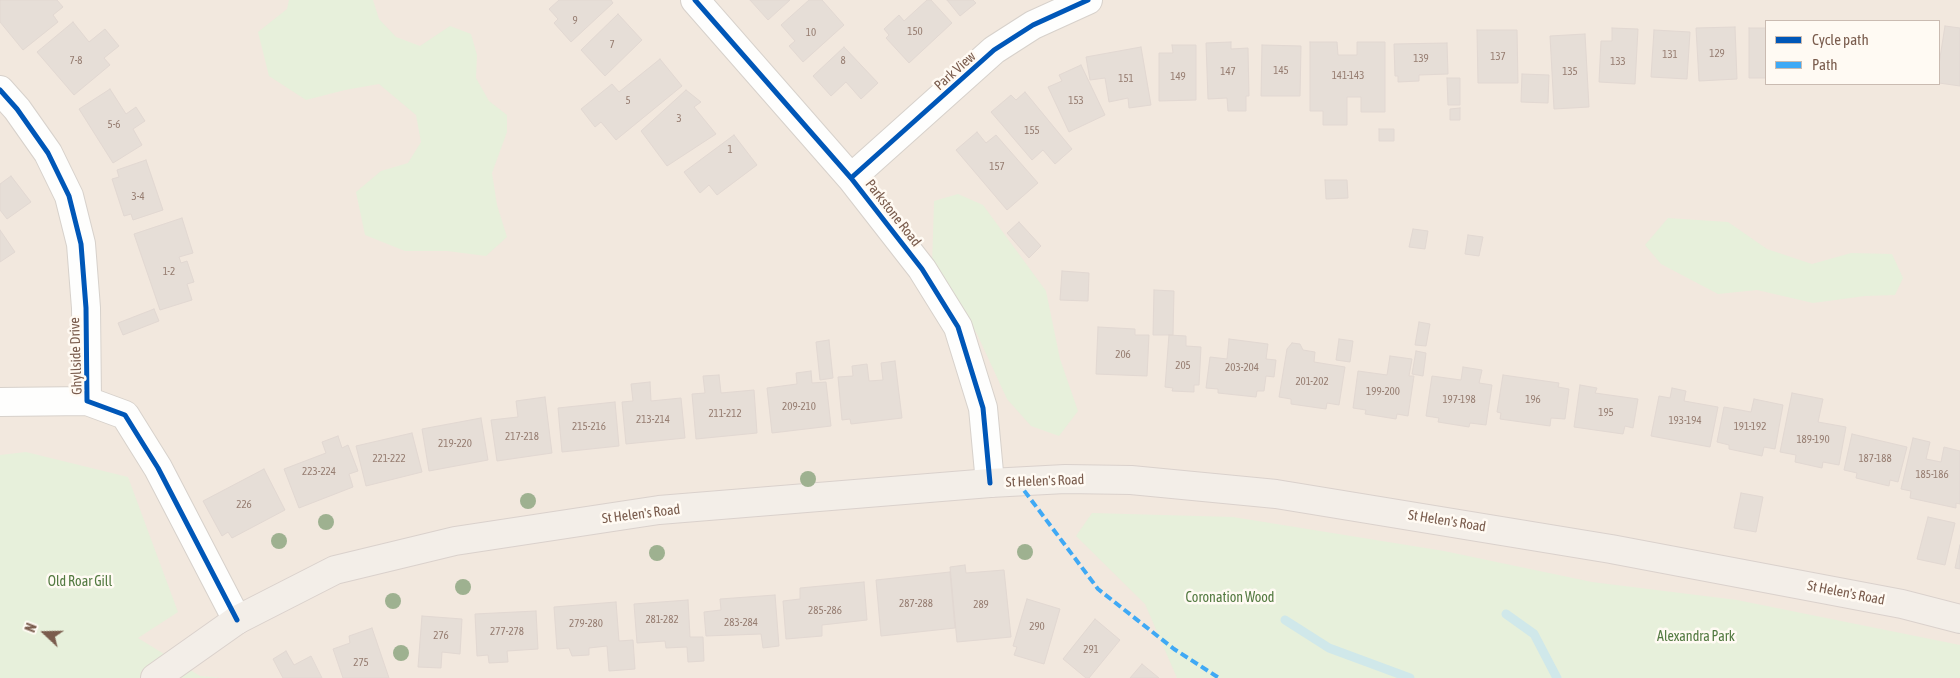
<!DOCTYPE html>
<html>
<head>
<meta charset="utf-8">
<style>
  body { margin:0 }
  #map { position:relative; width:1960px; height:678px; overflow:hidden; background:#f9f5f0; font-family:"Asap Condensed",sans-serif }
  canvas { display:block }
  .legend { position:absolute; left:1765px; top:20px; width:175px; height:65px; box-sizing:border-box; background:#fffaf3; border:1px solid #cabbb1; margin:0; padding:6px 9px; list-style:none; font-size:15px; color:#7a5c4d }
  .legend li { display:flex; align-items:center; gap:10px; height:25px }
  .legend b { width:25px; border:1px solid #cabbb1 }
  .north { position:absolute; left:20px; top:608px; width:50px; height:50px; -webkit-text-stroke:4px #fffaf3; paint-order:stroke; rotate:291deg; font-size:14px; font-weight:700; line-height:20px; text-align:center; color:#7a5c4d }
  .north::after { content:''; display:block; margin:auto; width:18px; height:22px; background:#7a5c4d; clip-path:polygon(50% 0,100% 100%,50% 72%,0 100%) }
</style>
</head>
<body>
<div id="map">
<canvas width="1960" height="678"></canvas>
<ul class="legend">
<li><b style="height:6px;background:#0057b8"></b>Cycle path</li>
<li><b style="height:6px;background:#3fa9f5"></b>Path</li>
</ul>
<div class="north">N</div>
</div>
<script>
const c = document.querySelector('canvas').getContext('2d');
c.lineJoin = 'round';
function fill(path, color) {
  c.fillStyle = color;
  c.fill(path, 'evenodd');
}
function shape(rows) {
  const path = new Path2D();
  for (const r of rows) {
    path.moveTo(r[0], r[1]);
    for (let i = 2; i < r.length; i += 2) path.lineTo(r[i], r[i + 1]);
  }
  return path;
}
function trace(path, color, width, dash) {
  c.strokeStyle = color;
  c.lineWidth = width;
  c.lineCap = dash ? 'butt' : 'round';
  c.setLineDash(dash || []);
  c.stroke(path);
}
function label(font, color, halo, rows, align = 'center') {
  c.font = font + ' "Asap Condensed",sans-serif';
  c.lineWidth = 5;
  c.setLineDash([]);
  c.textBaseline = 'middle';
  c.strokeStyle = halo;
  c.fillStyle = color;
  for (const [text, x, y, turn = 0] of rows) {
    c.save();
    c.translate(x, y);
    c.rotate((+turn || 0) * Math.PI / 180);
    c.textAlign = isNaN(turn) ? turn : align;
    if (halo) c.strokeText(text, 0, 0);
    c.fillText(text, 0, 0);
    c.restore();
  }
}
const residential = shape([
  [0,0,1960,0,1960,678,0,678],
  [1766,21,1939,21,1939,84,1766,84]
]);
const green = shape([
  [289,0,373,0,379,19,396,37,420,46,450,26,471,34,477,55,476,78,489,101,507,115,507,132,492,173,497,205,507,237,486,256,447,251,405,251,365,235,356,192,381,171,408,163,421,142,416,115,379,84,345,90,306,100,269,76,258,32,287,9],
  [958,194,983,205,1046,291,1060,359,1078,411,1059,436,1031,426,1007,399,977,334,932,265,934,201],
  [1668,218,1728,222,1767,249,1812,264,1851,253,1892,254,1903,278,1895,295,1865,296,1813,303,1757,290,1718,294,1661,264,1645,245],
  [26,452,128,477,178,612,138,638,200,676,222,678,0,678,0,455],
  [1092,513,1233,517,1444,551,1592,582,1737,600,1960,645,1960,678,1177,678,1145,604,1076,536]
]);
const stream = shape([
  [1506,614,1534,634,1557,678],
  [1285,620,1329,648,1410,678]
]);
const building = shape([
  [1,0,57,0,63,7,53,15,58,22,23,50,0,22,0,1,1,0],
  [559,0,611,0,613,3,571,42,554,23,558,19,549,9,559,0],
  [750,0,790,0,768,20,750,0],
  [809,0,822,0,844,25,803,62,789,46,795,41,781,25,809,0],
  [927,0,931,0,952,23,909,63,886,38,889,35,884,29,899,15,904,21,927,0],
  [947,0,973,0,976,3,960,16,947,0],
  [618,14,642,40,605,76,581,50,618,14],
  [73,22,89,42,105,29,119,46,104,58,110,65,74,95,37,52,73,22],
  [1945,26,1960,28,1960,86,1939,83,1939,64,1945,26],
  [1735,27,1737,79,1699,81,1696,28,1735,27],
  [1612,28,1638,29,1635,84,1599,82,1601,41,1612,41,1612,28],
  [1749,28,1766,28,1766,78,1749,78,1749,28],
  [1477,30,1517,30,1518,83,1478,83,1477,30],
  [1654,30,1690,32,1687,79,1651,77,1654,30],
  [1585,34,1589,107,1554,109,1550,36,1585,34],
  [1231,42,1231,49,1248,48,1249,96,1246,96,1246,111,1228,111,1227,98,1208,99,1206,43,1231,42],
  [1310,42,1337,42,1338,55,1357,55,1357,42,1385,42,1385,112,1361,112,1361,97,1347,97,1347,125,1323,125,1323,111,1310,111,1310,42],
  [1447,43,1448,74,1419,75,1419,81,1398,82,1398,76,1395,76,1394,44,1447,43],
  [1172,45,1196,45,1196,100,1159,101,1159,53,1173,53,1172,45],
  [1262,45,1301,46,1300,96,1261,96,1262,45],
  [844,47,878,83,861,99,846,82,831,96,813,76,844,47],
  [1141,47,1151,105,1129,108,1128,98,1109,102,1105,78,1090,80,1086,57,1141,47],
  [660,59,682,86,616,140,601,122,595,127,581,109,612,84,619,92,660,59],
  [1081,65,1105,115,1069,132,1048,87,1062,81,1059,75,1081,65],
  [1522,74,1549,75,1548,103,1521,102,1522,74],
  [1447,78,1460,78,1460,105,1448,105,1447,78],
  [110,89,126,114,136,107,145,121,133,129,142,145,113,163,79,109,110,89],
  [686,90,701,102,694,107,716,134,667,166,641,131,686,90],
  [1025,92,1072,149,1055,164,1043,150,1032,160,991,112,1011,95,1016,100,1025,92],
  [1460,108,1460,120,1450,120,1450,109,1460,108],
  [1379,129,1394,129,1394,141,1379,141,1379,129],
  [977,132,986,143,996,135,1038,183,1007,210,956,150,977,132],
  [734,135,757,165,717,195,709,185,700,193,684,172,734,135],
  [146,160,163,210,133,220,131,214,124,216,112,179,119,177,117,170,146,160],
  [11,176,31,202,7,219,0,210,0,184,11,176],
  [1325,180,1347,180,1348,198,1326,199,1325,180],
  [182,218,193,253,179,257,181,263,187,261,194,282,187,284,192,300,160,310,134,234,182,218],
  [1019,222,1041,246,1029,258,1007,233,1019,222],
  [1413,229,1428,231,1425,249,1409,247,1413,229],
  [0,230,15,252,0,262,0,230],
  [1468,235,1483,237,1479,256,1465,254,1468,235],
  [1062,271,1089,273,1088,301,1060,300,1062,271],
  [1154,290,1174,291,1173,335,1153,335,1154,290],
  [154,309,159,321,123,335,118,323,154,309],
  [1419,322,1430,324,1426,346,1415,345,1419,322],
  [1098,327,1135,329,1135,335,1149,335,1147,376,1096,374,1098,327],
  [1169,335,1186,336,1186,346,1201,347,1199,385,1194,385,1194,392,1172,391,1173,388,1165,387,1169,335],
  [1229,339,1268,344,1266,359,1276,360,1274,377,1266,376,1264,391,1257,391,1256,397,1218,393,1218,389,1206,388,1210,357,1227,359,1229,339],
  [1339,339,1353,341,1350,362,1336,360,1339,339],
  [829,340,833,378,820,380,816,342,829,340],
  [1292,343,1300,344,1303,350,1315,352,1314,362,1345,367,1339,405,1327,403,1326,409,1291,404,1291,399,1279,397,1287,349,1292,343],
  [1416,351,1426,353,1423,376,1412,374,1416,351],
  [1390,356,1412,359,1409,376,1414,376,1408,416,1397,414,1396,419,1365,414,1366,410,1353,408,1358,371,1387,375,1390,356],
  [895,361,902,418,851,424,850,419,842,420,838,377,853,376,852,366,867,364,869,381,883,380,881,363,895,361],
  [1463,367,1482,370,1479,383,1492,385,1486,425,1470,423,1469,427,1438,422,1439,418,1426,416,1432,376,1461,380,1463,367],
  [811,371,812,383,826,382,831,426,772,433,767,388,797,384,796,373,811,371],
  [719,375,721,393,754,390,757,433,696,439,692,394,705,393,703,376,719,375],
  [1503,375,1559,383,1558,387,1569,389,1565,419,1551,418,1550,426,1500,419,1501,413,1497,412,1503,375],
  [650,382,651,401,681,398,685,438,626,444,622,402,633,401,631,384,650,382],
  [1580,385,1597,388,1595,393,1638,399,1633,428,1625,426,1623,434,1574,427,1580,385],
  [1672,388,1686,391,1684,401,1718,407,1710,447,1651,436,1659,396,1670,398,1672,388],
  [1792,393,1823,399,1818,422,1846,427,1839,465,1823,462,1822,468,1795,462,1796,455,1780,452,1792,393],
  [545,397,552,453,497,461,491,420,518,417,516,401,545,397],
  [1754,399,1783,405,1775,449,1764,447,1762,456,1729,449,1729,445,1717,442,1724,407,1751,412,1754,399],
  [615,402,619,446,562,452,558,408,615,402],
  [481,418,488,460,429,471,422,429,481,418],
  [412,433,422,472,366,486,356,446,412,433],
  [1852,434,1907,447,1898,482,1890,480,1889,486,1856,478,1857,473,1844,470,1852,434],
  [338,436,342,448,348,445,358,471,349,474,353,487,299,508,284,469,326,453,322,442,338,436],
  [1913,438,1930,442,1926,459,1941,462,1944,447,1960,451,1960,504,1956,503,1956,508,1910,498,1911,491,1901,489,1913,438],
  [264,469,285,510,232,538,228,532,222,536,203,501,264,469],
  [1741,493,1763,497,1756,532,1734,528,1741,493],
  [1928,517,1955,523,1945,565,1917,559,1928,517],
  [1960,545,1960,569,1955,568,1960,545],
  [965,565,966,573,1004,570,1011,637,957,642,950,567,965,565],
  [950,572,955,628,881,636,876,580,950,572],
  [864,582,867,620,822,625,822,636,786,639,783,601,800,599,800,588,864,582],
  [775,595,779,646,763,648,761,634,706,636,704,612,721,610,720,599,775,595],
  [1027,599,1060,609,1044,664,1014,655,1017,647,1013,646,1027,599],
  [688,600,690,637,703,637,704,661,688,662,687,647,666,648,665,641,637,643,634,604,688,600],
  [616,602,619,641,633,640,635,669,609,671,607,646,589,648,589,655,572,656,569,648,557,649,554,607,616,602],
  [536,611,538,649,507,651,508,662,489,663,488,655,477,656,475,614,536,611],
  [422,616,462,619,460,654,442,652,441,668,418,667,422,616],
  [1095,619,1120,640,1089,678,1086,678,1063,659,1095,619],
  [372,628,389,678,343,678,333,649,350,643,349,636,372,628],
  [286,651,294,665,311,656,322,678,283,678,273,659,286,651],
  [1142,664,1159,678,1130,678,1142,664]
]);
const minor = shape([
  [695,0,851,178,922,269,958,327,983,408,990,483],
  [0,90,17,109,48,153,69,196,81,244,86,308,87,401,125,415,158,468,237,620],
  [851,178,994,50,1033,25,1088,0],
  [0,402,87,401]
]);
const major = shape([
  [155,678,237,620,335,570,455,541,659,510,990,483,1065,479,1131,480,1276,494,1611,549,1902,604,1960,619]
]);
const quiet = shape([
  [1017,481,1098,589,1174,649,1219,678]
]);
const cycleway = shape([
  [695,0,851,178,922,269,958,327,983,408,990,483],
  [0,90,17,109,48,153,69,196,81,244,86,308,87,401,125,415,158,468,237,620],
  [851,178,994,50,1033,25,1088,0]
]);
const trees = [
  [808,479],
  [528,501],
  [326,522],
  [279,541],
  [1025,552],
  [657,553],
  [463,587],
  [393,601],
  [401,653]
];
const numberNames = [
  ["9",575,21],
  ["150",915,32],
  ["10",811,33],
  ["7",612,45],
  ["129",1717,54],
  ["131",1670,55],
  ["137",1498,57],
  ["139",1421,59],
  ["7-8",76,61],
  ["8",843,61],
  ["133",1618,62],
  ["145",1281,71],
  ["147",1228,72],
  ["135",1570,72],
  ["141-143",1348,76],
  ["149",1178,77],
  ["151",1126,79],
  ["5",628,101],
  ["153",1076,101],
  ["3",679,119],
  ["5-6",114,125],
  ["155",1032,131],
  ["1",730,150],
  ["157",997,167],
  ["3-4",138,197],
  ["1-2",169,272],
  ["206",1123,355],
  ["205",1183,366],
  ["203-204",1242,368],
  ["201-202",1312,382],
  ["199-200",1383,392],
  ["197-198",1459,400],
  ["196",1533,400],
  ["209-210",799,407],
  ["195",1606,413],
  ["211-212",725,414],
  ["213-214",653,420],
  ["193-194",1685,421],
  ["215-216",589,427],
  ["191-192",1750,427],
  ["217-218",522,437],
  ["189-190",1813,440],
  ["219-220",455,444],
  ["221-222",389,459],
  ["187-188",1875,459],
  ["223-224",319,472],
  ["185-186",1932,475],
  ["226",244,505],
  ["287-288",916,604],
  ["289",981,605],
  ["285-286",825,611],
  ["281-282",662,620],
  ["283-284",741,623],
  ["279-280",586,624],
  ["290",1037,627],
  ["277-278",507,632],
  ["276",441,636],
  ["291",1091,650],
  ["275",361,663]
];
const streetNames = [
  ["Park View",955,71,-42],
  ["Parkstone Road",893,213,52],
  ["Ghyllside Drive",76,356,-92],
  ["St Helen's Road",1045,481,-2],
  ["St Helen's Road",641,514,-7],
  ["St Helen's Road",1447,521,9],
  ["St Helen's Road",1846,593,11]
];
const parkNames = [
  ["Old Roar Gill",80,582],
  ["Coronation Wood",1230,598],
  ["Alexandra Park",1696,637]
];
fill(residential, '#f2e8de');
fill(green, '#e7f0db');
trace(stream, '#d0e8ea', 9);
fill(building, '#e6ded7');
trace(building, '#e2d8d2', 1);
trace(minor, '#d7d1cb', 30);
trace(major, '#dad1cc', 30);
trace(minor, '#fefefd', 28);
trace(major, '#f3eee8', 28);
trace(quiet, '#3fa9f5', 4, [8, 4]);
trace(cycleway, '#0057b8', 5);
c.fillStyle = '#9eb190';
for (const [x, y] of trees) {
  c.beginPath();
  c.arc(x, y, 8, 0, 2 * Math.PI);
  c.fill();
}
label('11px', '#977e72', null, numberNames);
label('14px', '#7a5c4d', '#fffaf3', streetNames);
label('14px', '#537a41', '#fffaf3', parkNames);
</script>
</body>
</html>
